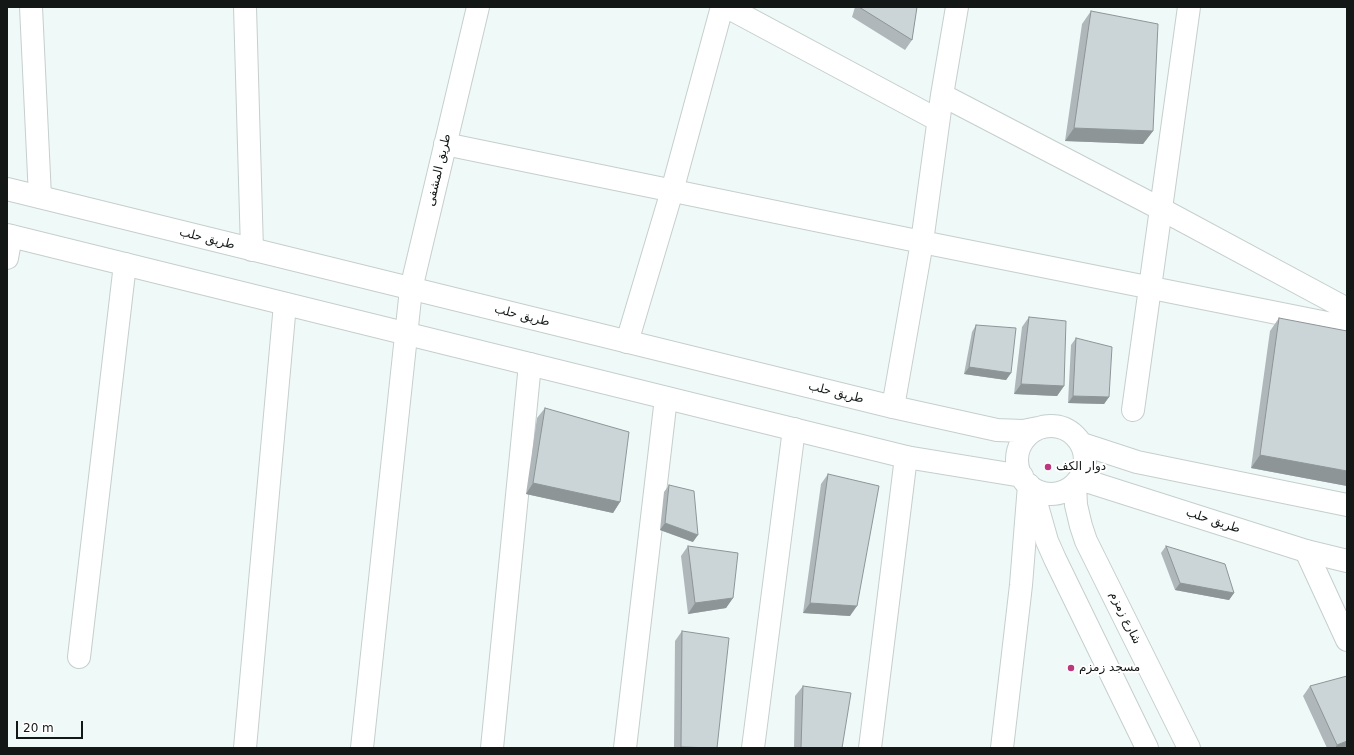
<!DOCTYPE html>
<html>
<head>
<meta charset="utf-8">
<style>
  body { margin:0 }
  #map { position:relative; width:1354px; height:755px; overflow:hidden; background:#eff9f7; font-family:"DejaVu Sans",sans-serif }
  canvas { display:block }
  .frame { position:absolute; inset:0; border:8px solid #131716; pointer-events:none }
  .scale { position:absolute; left:16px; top:721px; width:67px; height:18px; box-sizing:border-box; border:2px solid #131716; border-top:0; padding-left:5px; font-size:12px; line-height:14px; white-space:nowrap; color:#131716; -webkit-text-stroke:3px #fff; paint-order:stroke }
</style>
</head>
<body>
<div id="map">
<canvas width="1354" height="755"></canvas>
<div class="frame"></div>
<div class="scale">20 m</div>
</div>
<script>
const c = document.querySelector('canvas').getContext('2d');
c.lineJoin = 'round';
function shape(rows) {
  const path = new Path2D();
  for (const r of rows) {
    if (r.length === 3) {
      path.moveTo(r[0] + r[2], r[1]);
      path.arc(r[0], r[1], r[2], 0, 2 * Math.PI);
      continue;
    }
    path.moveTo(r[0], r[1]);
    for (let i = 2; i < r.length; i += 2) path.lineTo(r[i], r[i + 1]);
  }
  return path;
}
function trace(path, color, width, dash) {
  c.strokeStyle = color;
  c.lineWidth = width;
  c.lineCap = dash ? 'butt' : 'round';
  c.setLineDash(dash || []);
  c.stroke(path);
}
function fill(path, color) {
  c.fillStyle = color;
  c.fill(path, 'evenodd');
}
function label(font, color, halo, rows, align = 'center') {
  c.font = font + ' "DejaVu Sans","Noto Naskh Arabic",sans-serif';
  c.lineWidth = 4;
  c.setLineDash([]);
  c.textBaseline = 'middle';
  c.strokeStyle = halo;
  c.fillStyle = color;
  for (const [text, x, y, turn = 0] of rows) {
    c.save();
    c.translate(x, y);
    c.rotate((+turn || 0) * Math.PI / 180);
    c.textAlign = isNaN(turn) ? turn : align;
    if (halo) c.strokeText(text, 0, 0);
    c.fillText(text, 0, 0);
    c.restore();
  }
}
const street = shape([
  [31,7,40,197],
  [245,7,252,250],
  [727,7,938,120],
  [942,95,1161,209,1347,309],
  [445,144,922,242,1347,327],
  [7,258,11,236],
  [627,342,672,191,722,7],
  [893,407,922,242,942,95,957,7],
  [1133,410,1189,7],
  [1306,551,1347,640],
  [79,657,125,264],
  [245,748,285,304],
  [362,748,411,289,478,7],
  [492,748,530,364],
  [625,748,666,398],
  [753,748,794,429],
  [870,748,906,457],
  [1002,748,1021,585,1029,485]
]);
const secondary = shape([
  [7,189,893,407,997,430,1023,431,1038,428],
  [7,235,906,457,1022,476],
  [1051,460,34],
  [1082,444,1137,462,1347,505],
  [1080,479,1306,551,1347,561],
  [1075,484,1076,505,1081,526,1086,541,1189,748],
  [1032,488,1047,541,1055,559,1147,748]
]);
const wall = shape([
  [855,7,917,7,912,40,905,50,852,17],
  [1091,11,1153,131,1143,144,1065,141,1082,24],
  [1029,317,1064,386,1057,396,1014,394,1022,327],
  [1279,318,1347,486,1251,468,1270,331],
  [976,325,1011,373,1006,380,964,374,972,332],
  [1076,338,1109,397,1104,404,1068,403,1071,345],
  [545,408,620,502,613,513,526,494,537,418],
  [828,474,850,616,803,613,821,484],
  [669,485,693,542,660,530,664,492],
  [688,546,733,598,726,608,688,614,681,556],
  [1166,546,1234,593,1229,600,1175,590,1161,553],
  [682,631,717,748,674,748,675,641],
  [803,686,842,748,794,748,795,696],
  [1310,686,1347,748,1327,748,1303,696]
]);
const shadedWall = shape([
  [1074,128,1153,131,1143,144,1065,141],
  [969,367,1011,373,1006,380,964,374],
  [1021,384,1064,386,1057,396,1014,394],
  [1073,396,1109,397,1104,404,1068,403],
  [1260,455,1347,471,1347,486,1251,468],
  [533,483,620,502,613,513,526,494],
  [665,523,698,535,693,542,660,530],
  [1180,583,1234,593,1229,600,1175,590],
  [733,598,726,608,688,614,695,603],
  [810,603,857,606,850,616,803,613],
  [1347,741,1347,748,1335,748,1337,745],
  [681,747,710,748,680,748]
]);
const building = shape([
  [859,7,917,7,912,40,859,7],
  [1091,11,1158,24,1153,131,1074,128,1091,11],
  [1029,317,1066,321,1064,386,1021,384,1029,317],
  [1279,318,1347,331,1347,471,1260,455,1279,318],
  [976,325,1016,328,1011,373,969,367,976,325],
  [1076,338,1112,347,1109,397,1073,396,1076,338],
  [545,408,629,432,620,502,533,483,545,408],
  [828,474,879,486,857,606,810,603,828,474],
  [669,485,694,491,698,535,665,523,669,485],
  [688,546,738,553,733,598,695,603,688,546],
  [1166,546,1225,564,1234,593,1180,583,1166,546],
  [682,631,729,638,717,748,681,747,682,631],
  [1347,676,1347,741,1337,745,1310,686,1347,676],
  [803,686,851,693,842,748,801,748,803,686]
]);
const markers = [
  [1048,467,4,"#bc387d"],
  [1071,668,4,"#bc387d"]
];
const streetNames = [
  ["طريق المشفى",439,170,-77],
  ["طريق حلب",207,239,14],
  ["طريق حلب",522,316,14],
  ["طريق حلب",836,393,14],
  ["طريق حلب",1213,521,18],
  ["شارع زمزم",1125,618,64]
];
const poiNames = [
  ["دوار الكف",1056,467],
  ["مسجد زمزم",1079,668]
];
trace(street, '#c5cfcd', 24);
trace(secondary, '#c5cfcd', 24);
trace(street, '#fff', 22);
trace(secondary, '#fff', 22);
fill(wall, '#afb7ba');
fill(shadedWall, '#8e9597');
fill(building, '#cbd5d8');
trace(building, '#8e9597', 1);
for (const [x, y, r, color] of markers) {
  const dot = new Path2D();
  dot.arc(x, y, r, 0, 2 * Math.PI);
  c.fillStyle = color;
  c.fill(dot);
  trace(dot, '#fff', 1.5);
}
label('12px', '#131716', '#fff', streetNames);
label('12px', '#131716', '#fff', poiNames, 'left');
</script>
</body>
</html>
